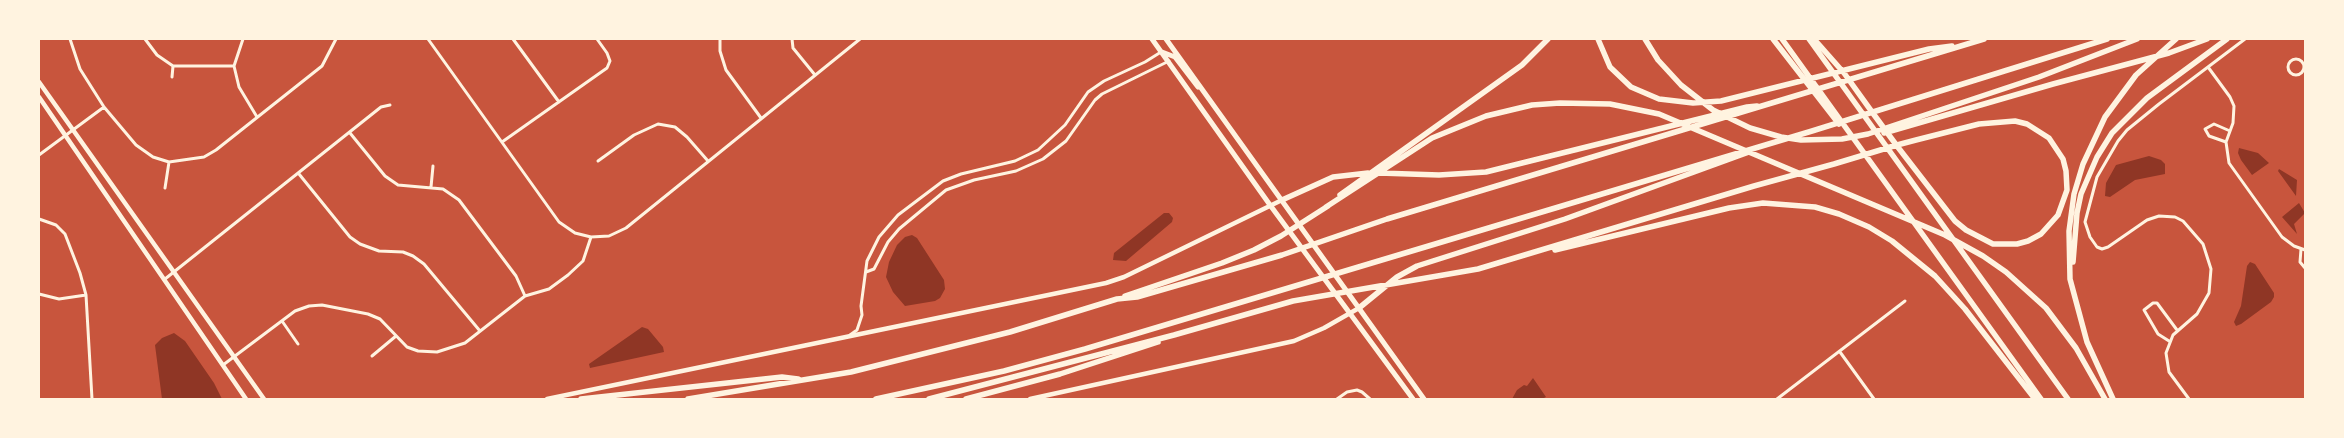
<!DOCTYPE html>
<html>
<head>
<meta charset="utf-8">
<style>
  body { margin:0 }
  #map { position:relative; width:2344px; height:438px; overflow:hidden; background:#c8553d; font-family:Roboto,sans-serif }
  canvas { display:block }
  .frame { position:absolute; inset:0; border:40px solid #fff3e0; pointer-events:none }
</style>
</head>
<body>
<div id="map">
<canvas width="2344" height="438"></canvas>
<div class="frame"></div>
</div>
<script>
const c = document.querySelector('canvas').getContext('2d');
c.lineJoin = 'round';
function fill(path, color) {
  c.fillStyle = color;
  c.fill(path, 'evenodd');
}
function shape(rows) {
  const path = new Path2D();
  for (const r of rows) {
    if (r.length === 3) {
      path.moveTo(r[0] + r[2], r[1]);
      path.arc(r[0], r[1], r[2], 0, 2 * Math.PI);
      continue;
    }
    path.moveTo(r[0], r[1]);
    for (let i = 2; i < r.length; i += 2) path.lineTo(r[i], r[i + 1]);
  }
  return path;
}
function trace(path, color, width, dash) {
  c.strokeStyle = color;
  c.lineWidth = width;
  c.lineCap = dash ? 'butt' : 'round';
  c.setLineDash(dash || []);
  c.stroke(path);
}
const water = shape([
  [2239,148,2258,153,2269,163,2252,175,2241,160,2238,153],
  [2149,156,2161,160,2165,164,2165,174,2135,180,2110,197,2105,196,2106,183,2116,165],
  [2279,169,2297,180,2296,196,2278,171],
  [2299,203,2305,213,2294,224,2297,234,2282,217],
  [1164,213,1169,213,1173,218,1172,222,1126,261,1113,260,1114,253],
  [912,235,917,238,944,280,945,289,940,298,935,301,905,306,893,292,886,277,889,262,897,245,905,237],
  [2250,262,2255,264,2274,293,2274,297,2271,302,2241,324,2236,326,2234,322,2241,306,2247,266],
  [642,327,648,329,663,347,664,352,590,368,589,364],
  [174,333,185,341,214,383,222,399,162,399,155,345,162,338],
  [1533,378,1546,397,1542,399,1512,399,1517,390,1524,385,1527,386]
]);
const minor = shape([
  [70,39,80,69,104,107,136,145,153,157,169,162,204,157,216,150,322,66,336,39],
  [145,39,157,55,173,66,234,66],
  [243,39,234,66,239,87,257,117],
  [428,39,559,222,575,233,591,237,609,236,626,228,860,39],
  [513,39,559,102],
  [720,39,720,51,726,70,761,118],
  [792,39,793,48,815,75],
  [2296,67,8],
  [2208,67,2230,97,2234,106,2233,123,2226,142,2229,163,2282,237,2294,246,2305,250],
  [172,77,173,66],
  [350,133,385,176,398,185,443,189,459,200,516,276,525,296],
  [502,142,607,68,610,61,607,53,597,39],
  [2226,142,2209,136,2205,129,2214,124,2230,131],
  [39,155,104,107],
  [598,161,634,135,658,124,675,127,687,137,708,161],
  [299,174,350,237,360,244,379,251,403,252,413,256,424,264,480,331],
  [431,187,433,166],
  [165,188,169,162],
  [39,219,56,225,65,234,80,273,86,295,92,399],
  [2301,249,2300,262,2305,268],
  [866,272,874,269,888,242,899,229,946,190,974,180,1016,171,1043,159,1066,141,1095,100,1102,94,1169,61],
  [165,279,381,107,390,105],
  [39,294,59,299,86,295],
  [282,321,298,344],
  [850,335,857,330,862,315,861,306,867,261,879,237,898,215,943,181,961,174,1015,161,1038,150,1065,125,1088,92,1104,81,1145,62,1161,52],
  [2169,341,2158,334,2144,310,2153,303,2157,303,2177,330],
  [1840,352,1874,399],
  [372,356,396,336],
  [223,365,295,311,309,306,322,305,368,314,380,319,407,347,418,351,437,352,465,343,525,296,549,289,568,275,583,261,591,237],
  [1337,399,1347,392,1357,390,1362,392,1370,399],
  [1777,399,1905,301],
  [2189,399,2169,372,2166,353,2173,335,2197,314,2209,293,2211,269,2203,244,2183,221,2175,217,2159,216,2147,220,2108,247,2102,249,2097,247,2090,237,2085,222,2097,177,2118,141,2127,130,2159,104,2245,39]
]);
const secondary = shape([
  [39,82,264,399],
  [39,97,246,399],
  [547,399,1106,283,1124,277,1282,200],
  [1030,399,1294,341,1324,328,1359,308]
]);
const primary = shape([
  [1152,39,1270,205,1413,399],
  [1166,39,1424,399],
  [1162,52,1175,57,1198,87]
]);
const motorway = shape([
  [1598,39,1610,67,1631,87,1659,99,1693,103,1721,101,1929,49,1952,46],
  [1645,39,1658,60,1681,85,1713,110,1750,128,1781,137,1801,140,1842,139,1868,134,2039,77,2137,39],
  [1773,39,1839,124],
  [1782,39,2041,399],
  [1809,39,2068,399],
  [1884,133,2053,84,2169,53,2207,39],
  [1379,173,1439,175,1486,172,1747,107,1757,106],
  [1340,195,1522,65,1548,39],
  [1282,200,1333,177,1368,173],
  [1326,207,1432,138,1486,116,1532,105,1560,103,1610,104,1659,114,1945,235,1983,256,2006,272,2046,308,2076,348,2105,399],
  [1555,250,1729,208,1763,203,1815,207,1839,214,1869,227,1892,241,1935,276,1965,309,2035,399],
  [2073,262,2077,213,2081,194,2097,157,2112,133,2147,98,2227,39],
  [1125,296,1222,263,1254,250,1281,236,1328,206],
  [1359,308,1397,277,1417,266,1565,219,1749,152],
  [581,399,782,377,798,379],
  [688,399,851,372,1010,332,1117,299,1137,297,1282,255,1387,219,1984,39],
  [876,399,1004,371,1085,349,1812,131,2107,39],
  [929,399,1174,335,1293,301,1478,269,1754,186,1834,164,1897,145,1916,140,1979,124,2015,121,2027,124,2049,138,2063,159,2066,171,2067,190,2058,215,2041,234,2028,241,2017,244,1993,244,1966,230,1955,221,1897,146,1872,112,1844,73,1814,39],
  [966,399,1060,374,1158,342],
  [2113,399,2087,342,2070,279,2069,231,2074,194,2083,164,2105,117,2136,75,2176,39]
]);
fill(water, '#8f3625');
trace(minor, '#fff3e0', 3);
trace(secondary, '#fff3e0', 4.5);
trace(primary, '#fff3e0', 5);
trace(motorway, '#fff3e0', 5.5);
</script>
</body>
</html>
